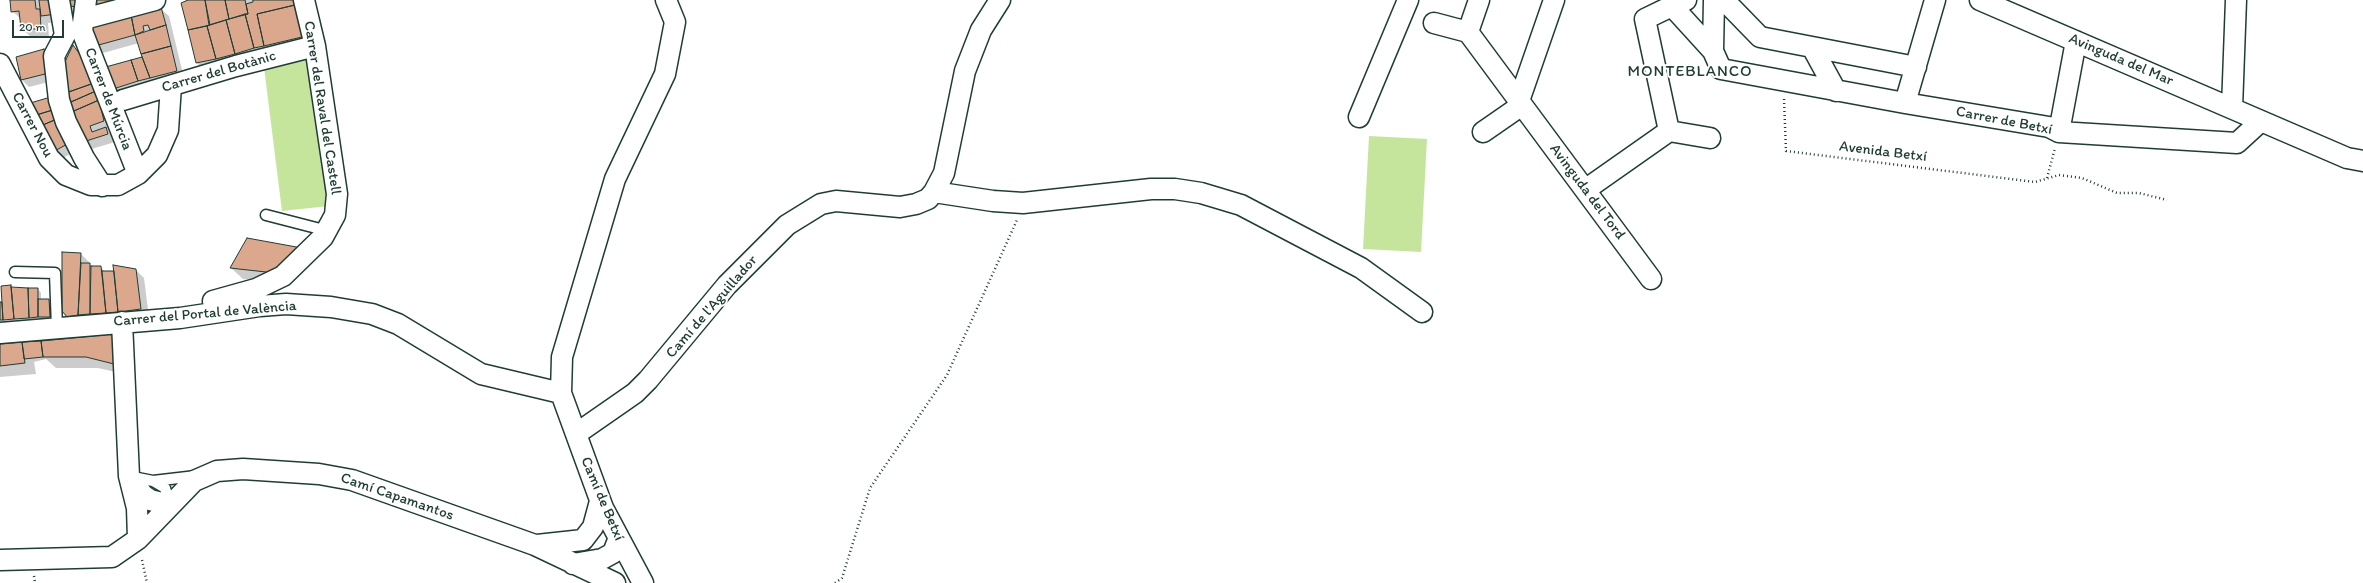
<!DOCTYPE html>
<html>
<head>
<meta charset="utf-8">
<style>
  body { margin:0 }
  #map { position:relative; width:2363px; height:583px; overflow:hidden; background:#fff; font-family:Itim,sans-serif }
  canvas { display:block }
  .scale { position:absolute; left:12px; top:20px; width:52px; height:18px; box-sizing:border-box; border:2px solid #1f3d34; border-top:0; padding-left:5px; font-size:12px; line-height:14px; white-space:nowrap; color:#1f3d34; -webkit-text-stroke:3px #fff; paint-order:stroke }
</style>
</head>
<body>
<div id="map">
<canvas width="2363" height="583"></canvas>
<div class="scale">20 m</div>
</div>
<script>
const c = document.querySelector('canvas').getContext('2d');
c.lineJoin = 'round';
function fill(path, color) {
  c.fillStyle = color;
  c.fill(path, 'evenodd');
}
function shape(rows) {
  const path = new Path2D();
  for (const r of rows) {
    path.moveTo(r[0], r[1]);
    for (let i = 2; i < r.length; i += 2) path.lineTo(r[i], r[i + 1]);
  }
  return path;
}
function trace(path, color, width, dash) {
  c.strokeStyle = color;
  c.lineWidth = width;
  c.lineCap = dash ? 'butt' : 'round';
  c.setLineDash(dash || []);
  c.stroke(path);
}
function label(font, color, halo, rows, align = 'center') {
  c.font = font + ' Itim,sans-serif';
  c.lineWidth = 4;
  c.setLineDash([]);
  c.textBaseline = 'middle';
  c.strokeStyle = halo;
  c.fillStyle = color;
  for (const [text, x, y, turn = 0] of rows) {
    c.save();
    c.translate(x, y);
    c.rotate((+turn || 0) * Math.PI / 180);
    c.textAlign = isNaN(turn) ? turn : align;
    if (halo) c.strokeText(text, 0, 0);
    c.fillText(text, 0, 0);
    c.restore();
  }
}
const green = shape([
  [307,58,329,206,282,211,264,67],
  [1369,136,1427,139,1421,252,1363,249]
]);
const shadow = shape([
  [11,0,62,0,64,22,48,23,49,37,30,36,22,29,21,19,12,11],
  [88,0,77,15,72,15,65,8],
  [192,0,300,0,309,44,205,71,197,63,182,3],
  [161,9,169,16,184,78,119,97,111,89,142,58,145,61,139,43,103,53,96,46],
  [74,47,81,54,112,129,108,130,113,136,115,142,88,150,80,143],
  [44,50,52,58,56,80,29,87,22,80],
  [34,116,61,117,78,150,59,160],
  [248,239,287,284,243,279,231,268],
  [63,253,81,254,89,262,89,265,101,267,105,272,136,270,144,278,149,317,71,319,63,311],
  [38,289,41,293,41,300,49,300,52,304,53,320,0,324,0,303],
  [113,335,129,375,98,368,56,368,46,359,34,362,36,374,0,377,0,345]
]);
const building = shape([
  [10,0,35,0,36,9,40,9,41,29,21,29,19,11,11,12,10,0],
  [39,0,55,0,57,14,41,16,39,0],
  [64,0,81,0,78,7,70,6,64,0],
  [94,0,116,0,93,6,94,0],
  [188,0,205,0,210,25,188,30,181,3,188,0],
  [205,0,225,0,229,19,209,25,205,0],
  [225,0,245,0,248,14,229,19,225,0],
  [253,0,294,0,295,5,257,14,264,46,254,48,245,14,248,14,246,4,253,2,253,0],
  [295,5,302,37,264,46,257,14,295,5],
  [161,7,166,25,150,30,148,25,143,26,144,31,135,35,131,15,161,7],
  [245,14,254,48,235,54,226,20,245,14],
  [131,15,135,35,95,46,91,25,131,15],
  [226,20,235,54,216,59,207,26,226,20],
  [166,25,171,46,141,54,135,35,166,25],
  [207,26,216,59,196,63,188,30,207,26],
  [73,45,89,67,94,83,63,94,61,70,73,45],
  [171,46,177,71,150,78,141,54,171,46],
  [44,49,49,73,21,80,16,57,44,49],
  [142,57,150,78,138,81,131,60,142,57],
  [131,60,138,81,110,90,102,68,131,60],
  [94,83,96,91,64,105,63,94,94,83],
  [96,91,99,100,67,114,64,105,96,91],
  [54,96,56,109,33,116,27,104,54,96],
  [99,100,104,121,90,126,92,132,106,127,108,134,80,143,67,114,99,100],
  [56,109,59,118,36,128,33,116,56,109],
  [57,119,71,142,51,153,36,128,57,119],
  [247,238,302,248,275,273,230,268,247,238],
  [62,252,81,253,78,315,67,317,62,311,62,252],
  [81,263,90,263,90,314,78,315,81,263],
  [113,265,136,269,141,309,118,312,113,265],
  [91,266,101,266,106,313,90,314,91,266],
  [102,271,114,271,118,312,106,313,102,271],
  [11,285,14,319,3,320,1,286,11,285],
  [11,287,28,288,29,318,14,319,11,287],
  [28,288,38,288,38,317,29,318,28,288],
  [38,299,49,299,50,317,38,317,38,299],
  [0,302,2,302,3,320,0,320,0,302],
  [113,334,118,365,86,357,43,357,41,341,113,334],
  [41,341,43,357,24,359,22,342,41,341],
  [22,342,25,363,0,366,0,344,22,342]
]);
const path = shape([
  [1784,99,1786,151,2035,182,2059,175,2082,178,2117,193,2139,193,2167,200],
  [2047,178,2055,148],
  [142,560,147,583],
  [34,576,35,583],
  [835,583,842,578,870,488,947,375,1017,220]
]);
const lane = shape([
  [266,215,328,231],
  [15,272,55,273,57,328],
  [133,477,153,481,196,476],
  [153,481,165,488,170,505]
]);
const street = shape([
  [59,0,65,35,54,56,59,100,66,122,84,158,102,186],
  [86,0,82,31,138,174],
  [1686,0,1672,6,1713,51,1714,0],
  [1724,0,1760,37,1916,67],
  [1980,0,2347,158,2363,161],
  [84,19,155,0],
  [1434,23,1468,32,1651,279],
  [1468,32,1479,0],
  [1812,47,1836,91],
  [1713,51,1721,69,1905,103,2049,127,2059,132,2237,143,2261,121],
  [0,64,49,158,66,175,91,185,118,185,138,174,157,155,168,130,171,86],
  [123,100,236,66,315,46],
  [1519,101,1554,0],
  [1905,103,1935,0],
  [2232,108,2236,0],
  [1359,117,1408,0],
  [1669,131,1710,138],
  [1483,132,1522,105],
  [2059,132,2076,41],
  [1585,190,1669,131,1645,19,1672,6],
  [934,192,993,201,1023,203,1151,189,1175,189,1201,193,1241,205,1361,268,1422,312],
  [213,301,256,289,283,276,323,237,335,215,337,194,315,46,304,0],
  [122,322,129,476,137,508,138,539],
  [0,333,180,318,260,306,286,304,331,307,372,314,398,324,481,374,561,393],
  [576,434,635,393,648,380,727,285,787,225,821,204,836,201,900,207,916,204,928,199,934,192,944,173,965,71,981,30,1000,0],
  [131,479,143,495,150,500,170,505],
  [537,545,583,540,593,527,600,501],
  [0,560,112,557,138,539,194,481,217,471,243,469,319,474,352,480,535,545,615,583],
  [573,564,602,559,613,553,618,540],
  [643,583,603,508,561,393,562,357,615,179,665,74,675,22,666,0]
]);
const streetNames = [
  ["Avinguda del Mar",2121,60,23],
  ["Carrer del Botànic",219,72,-16],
  ["Carrer de Múrcia",108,99,69],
  ["Carrer del Raval del Castell",322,108,81],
  ["Carrer de Betxí",2004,121,11],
  ["Carrer Nou",32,125,62],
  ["Avenida Betxí",1883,152,7],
  ["Avinguda del Tord",1587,192,53],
  ["Camí de l'Aguillador",712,307,-49],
  ["Carrer del Portal de València",205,314,-5],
  ["Camí Capamantos",397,497,19],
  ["Camí de Betxí",602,499,67]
];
const neighbourhoodNames = [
  ["MONTEBLANCO",1690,72]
];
fill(green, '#c5e59d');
fill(shadow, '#0003');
fill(building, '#dba88e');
trace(building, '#1f3d34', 1);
trace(lane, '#1f3d34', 13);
trace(street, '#1f3d34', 23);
trace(path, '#1f3d34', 2.5, [1, 3]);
trace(lane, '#fff', 10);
trace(street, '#fff', 20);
label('15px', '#1f3d34', '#fff', streetNames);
c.letterSpacing = '1px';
label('16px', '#1f3d34', '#fff', neighbourhoodNames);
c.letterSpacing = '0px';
</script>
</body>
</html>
